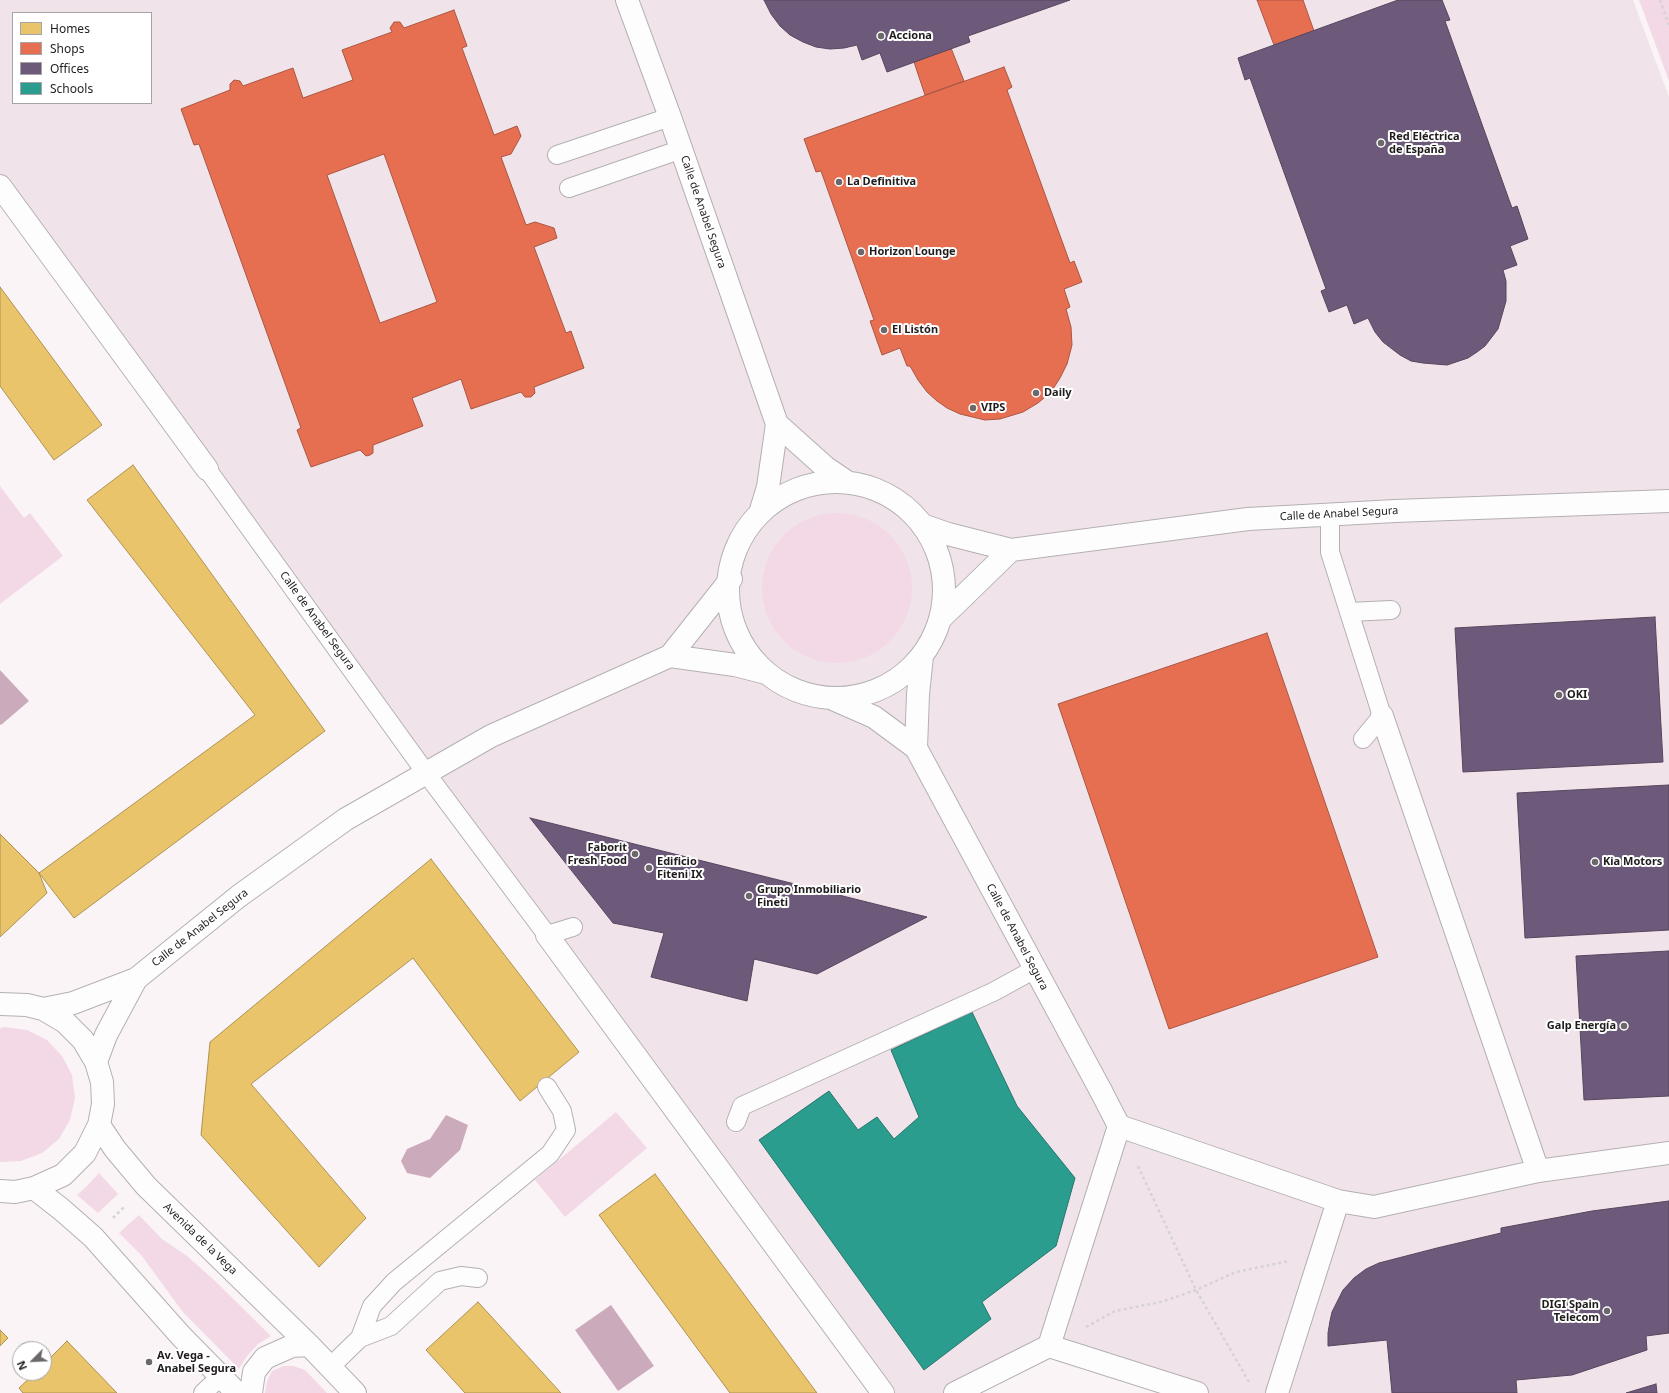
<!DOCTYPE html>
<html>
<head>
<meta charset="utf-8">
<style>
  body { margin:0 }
  #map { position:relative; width:1669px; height:1393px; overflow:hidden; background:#faf4f7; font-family:"Noto Sans",sans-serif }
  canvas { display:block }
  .legend { position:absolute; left:12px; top:12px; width:140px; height:92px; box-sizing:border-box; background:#fff; border:1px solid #a6a4a5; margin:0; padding:5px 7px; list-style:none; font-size:12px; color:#201c1e }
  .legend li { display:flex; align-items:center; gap:8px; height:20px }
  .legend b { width:20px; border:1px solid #a6a4a5 }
  .north { position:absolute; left:12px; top:1341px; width:40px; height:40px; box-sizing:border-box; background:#fff; border:1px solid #a6a4a5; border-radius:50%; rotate:246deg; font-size:11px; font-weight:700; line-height:16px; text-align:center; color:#201c1e }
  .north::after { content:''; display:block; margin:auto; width:14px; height:18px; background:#6c686a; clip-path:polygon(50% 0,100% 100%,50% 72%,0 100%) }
</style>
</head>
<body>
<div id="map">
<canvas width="1669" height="1393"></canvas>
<ul class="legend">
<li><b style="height:11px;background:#e9c46a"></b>Homes</li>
<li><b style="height:11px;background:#e76f51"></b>Shops</li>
<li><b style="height:11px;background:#6d597a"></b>Offices</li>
<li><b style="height:11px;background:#2a9d8f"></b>Schools</li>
</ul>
<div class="north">N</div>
</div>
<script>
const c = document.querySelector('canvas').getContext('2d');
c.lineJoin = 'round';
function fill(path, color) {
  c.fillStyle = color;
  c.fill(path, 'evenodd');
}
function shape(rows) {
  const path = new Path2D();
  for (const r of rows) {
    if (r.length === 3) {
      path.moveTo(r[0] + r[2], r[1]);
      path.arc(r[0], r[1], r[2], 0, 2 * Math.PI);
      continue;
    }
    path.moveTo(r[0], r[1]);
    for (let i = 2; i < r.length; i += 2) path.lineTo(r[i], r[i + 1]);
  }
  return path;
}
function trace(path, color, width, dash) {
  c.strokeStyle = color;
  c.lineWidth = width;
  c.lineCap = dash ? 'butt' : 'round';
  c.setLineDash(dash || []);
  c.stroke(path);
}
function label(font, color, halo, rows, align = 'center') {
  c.font = font + ' "Noto Sans",sans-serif';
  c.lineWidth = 4;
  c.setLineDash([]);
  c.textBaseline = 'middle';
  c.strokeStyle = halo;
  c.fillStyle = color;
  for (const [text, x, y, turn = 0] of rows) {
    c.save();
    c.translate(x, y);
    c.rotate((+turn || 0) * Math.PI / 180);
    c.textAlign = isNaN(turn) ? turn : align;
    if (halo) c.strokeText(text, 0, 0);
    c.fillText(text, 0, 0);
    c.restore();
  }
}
const built = shape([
  [0,0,1633,0,1669,97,1669,1393,1197,1393,1049,1346,955,1393,883,1393,0,186],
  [13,13,151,13,151,103,13,103]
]);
const green = shape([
  [1639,0,1669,0,1669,81],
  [0,486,24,518,30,513,63,556,0,604],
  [837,588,75],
  [5,1027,27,1030,47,1040,62,1056,72,1075,75,1098,70,1120,59,1139,42,1153,21,1161,0,1162,0,1028],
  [616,1112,647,1148,565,1217,535,1180],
  [99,1173,118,1194,98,1213,77,1195,88,1185],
  [139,1215,162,1239,187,1256,214,1280,271,1336,258,1344,247,1356,239,1369,182,1311,142,1256,119,1233],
  [283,1366,293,1366,305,1370,327,1393,265,1393,267,1381,272,1371]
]);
const water = shape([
  [0,670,29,701,1,725,0,724],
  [446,1115,468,1125,460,1150,430,1178,407,1173,401,1161,407,1149,430,1139],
  [611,1305,654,1366,618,1391,575,1330]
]);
const homes = shape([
  [0,287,102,425,54,460,0,386,0,287],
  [133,465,325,731,74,918,39,873,255,715,87,500,133,465],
  [0,834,39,873,47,893,0,937,0,834],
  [431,859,579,1052,520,1101,413,958,251,1084,366,1218,319,1267,201,1135,210,1042,431,859],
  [655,1174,817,1393,730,1393,599,1215,655,1174],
  [478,1302,561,1393,465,1393,426,1350,478,1302],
  [0,1330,8,1338,0,1346,0,1330],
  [67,1341,117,1393,23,1393,19,1388,35,1373,44,1373,44,1364,67,1341]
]);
const shops = shape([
  [1257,0,1303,0,1314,31,1274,45,1257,0],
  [454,10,467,46,462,48,494,135,517,126,521,136,511,154,501,157,526,225,535,222,554,228,557,238,534,247,566,333,571,331,584,368,534,387,535,393,531,397,525,397,521,392,471,409,461,379,412,398,423,426,373,445,373,453,370,455,366,456,360,450,311,467,297,430,301,428,199,144,194,145,181,109,230,90,230,84,234,80,240,81,243,86,293,68,303,98,353,80,342,50,392,32,390,28,394,22,400,22,404,28,454,10],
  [384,154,437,302,380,323,327,175,384,154],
  [951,48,964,81,925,95,914,62,951,48],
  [1004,67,1012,87,1007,90,1070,263,1074,261,1082,282,1064,289,1070,307,1066,309,1071,327,1072,345,1067,364,1060,378,1051,392,1038,403,1023,412,1000,419,985,420,960,414,947,408,937,401,927,392,918,380,910,366,907,366,900,348,882,355,870,321,874,320,821,171,816,172,804,139,1004,67],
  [1267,633,1378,957,1169,1029,1058,704,1267,633]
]);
const offices = shape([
  [764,0,1070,0,968,36,970,42,887,72,880,53,862,60,857,45,844,48,830,49,816,47,803,42,790,35,780,26,771,14,764,0],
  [1398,0,1442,0,1450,20,1445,21,1512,208,1517,206,1528,239,1510,246,1517,265,1503,270,1506,281,1506,301,1498,329,1485,346,1477,352,1468,358,1447,365,1423,363,1411,361,1400,355,1383,342,1375,332,1368,318,1354,324,1347,305,1329,312,1321,291,1326,289,1250,78,1245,80,1238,58,1398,0],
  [1655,617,1663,762,1463,772,1455,628,1655,617],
  [1669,785,1669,930,1525,938,1517,793,1669,785],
  [530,818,927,917,817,974,754,959,747,1001,651,977,664,933,613,923,530,818],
  [1669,951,1669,1096,1584,1100,1576,956,1669,951],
  [1669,1201,1669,1333,1646,1336,1647,1350,1572,1375,1516,1380,1517,1393,1392,1393,1387,1340,1328,1346,1328,1333,1330,1321,1332,1312,1343,1290,1354,1278,1366,1269,1379,1263,1437,1248,1501,1233,1501,1228,1592,1211,1669,1201],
  [1656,1384,1657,1393,1626,1393,1656,1384]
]);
const schools = shape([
  [972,1012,1017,1106,1075,1178,1056,1246,982,1302,991,1319,924,1370,759,1140,829,1091,858,1130,877,1117,894,1139,919,1117,891,1050,972,1012]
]);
const path = shape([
  [1660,0,1669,25],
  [1138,1166,1196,1290,1249,1382],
  [113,1218,125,1206],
  [1086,1327,1115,1311,1161,1302,1196,1290,1236,1272,1289,1261]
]);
const service = shape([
  [557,155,670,117],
  [569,188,682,149],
  [207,469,426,773,547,935,573,927],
  [1330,515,1330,552,1382,716,1363,739],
  [1349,612,1391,610],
  [736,1122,742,1106,993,992,1035,969],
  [360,1338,391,1326,440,1281,461,1276,478,1278],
  [330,1367,360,1338,372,1306,394,1282,550,1154,566,1130,562,1111,547,1087],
  [203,1393,221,1376]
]);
const pedestrian = shape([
  [0,186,207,469],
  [1382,716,1538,1171],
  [547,935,883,1393],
  [1101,1091,1119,1126],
  [1119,1126,1338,1201,1277,1393],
  [1119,1126,1049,1346,1197,1393],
  [1338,1201,1374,1207,1538,1171,1669,1153],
  [955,1393,1049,1346]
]);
const minor = shape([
  [627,0,670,117,777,424,768,487,761,510],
  [777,424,825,467,847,482],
  [836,590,108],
  [922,525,948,534,1011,550,1248,519,1395,511,1669,501],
  [941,618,1011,550],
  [670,656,735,665,766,673],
  [835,700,874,717,916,748,1101,1091],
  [916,748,918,694,922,656],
  [0,1004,27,1005,43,1009,65,1022,83,1040,96,1062,102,1082,103,1104,99,1125,85,1153,63,1175,34,1188,15,1192,0,1191],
  [43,1009,73,1003,136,979,239,896,346,819,491,736,670,656,731,579],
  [96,1062,106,1035,136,979],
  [99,1125,115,1149,146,1186,309,1345,355,1393],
  [34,1188,61,1209,93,1237,181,1336,237,1393],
  [251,1393,254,1372,265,1358,292,1346,309,1345]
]);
const markers = [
  [881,36,4,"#6c686a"],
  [1381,143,4,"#6c686a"],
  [839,182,4,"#6c686a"],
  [861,252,4,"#6c686a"],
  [884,330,4,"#6c686a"],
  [1036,393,4,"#6c686a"],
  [973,408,4,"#6c686a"],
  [1559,695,4,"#6c686a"],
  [635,854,4,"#6c686a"],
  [1595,862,4,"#6c686a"],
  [649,868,4,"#6c686a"],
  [749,896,4,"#6c686a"],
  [1624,1026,4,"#6c686a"],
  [1607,1311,4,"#6c686a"],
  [149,1362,4,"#6c686a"]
];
const poiNames = [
  ["Acciona",889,36],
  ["Red Eléctrica",1389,137],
  ["de España",1389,150],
  ["La Definitiva",847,182],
  ["Horizon Lounge",869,252],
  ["El Listón",892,330],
  ["Daily",1044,393],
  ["VIPS",981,408],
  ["OKI",1567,695],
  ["Faborit",627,848,"right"],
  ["Fresh Food",627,861,"right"],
  ["Edificio",657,862],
  ["Fiteni IX",657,875],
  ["Kia Motors",1603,862],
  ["Grupo Inmobiliario",757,890],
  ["Fineti",757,903],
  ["Galp Energía",1616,1026,"right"],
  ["DIGI Spain",1599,1305,"right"],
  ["Telecom",1599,1318,"right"],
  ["Av. Vega -",157,1356],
  ["Anabel Segura",157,1369]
];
const streetNames = [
  ["Calle de Anabel Segura",703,212,71],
  ["Calle de Anabel Segura",1339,514,-3],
  ["Calle de Anabel Segura",317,621,54],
  ["Calle de Anabel Segura",200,928,-38],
  ["Calle de Anabel Segura",1017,937,62],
  ["Avenida de la Vega",200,1239,44]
];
fill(built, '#f0e4ea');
fill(green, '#f3d8e5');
fill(water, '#cbabbb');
fill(homes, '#e9c46a');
trace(homes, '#ad9253', 1);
fill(shops, '#e76f51');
trace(shops, '#ab5642', 1);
fill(offices, '#6d597a');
trace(offices, '#56475e', 1);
fill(schools, '#2a9d8f');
trace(schools, '#27766d', 1);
trace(service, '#b4b0b2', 20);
trace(pedestrian, '#b4b0b2', 24);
trace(minor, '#b4b0b2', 24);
trace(path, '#d6d3d4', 2.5, [3, 3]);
trace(service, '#fefdfe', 18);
trace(pedestrian, '#fefdfe', 22);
trace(minor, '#fefdfe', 22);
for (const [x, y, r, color] of markers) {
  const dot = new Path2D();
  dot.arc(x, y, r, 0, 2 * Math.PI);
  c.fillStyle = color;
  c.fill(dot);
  trace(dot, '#fff', 1.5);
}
label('bold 11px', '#201c1e', '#fff', poiNames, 'left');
label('11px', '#201c1e', '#fff', streetNames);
</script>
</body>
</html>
